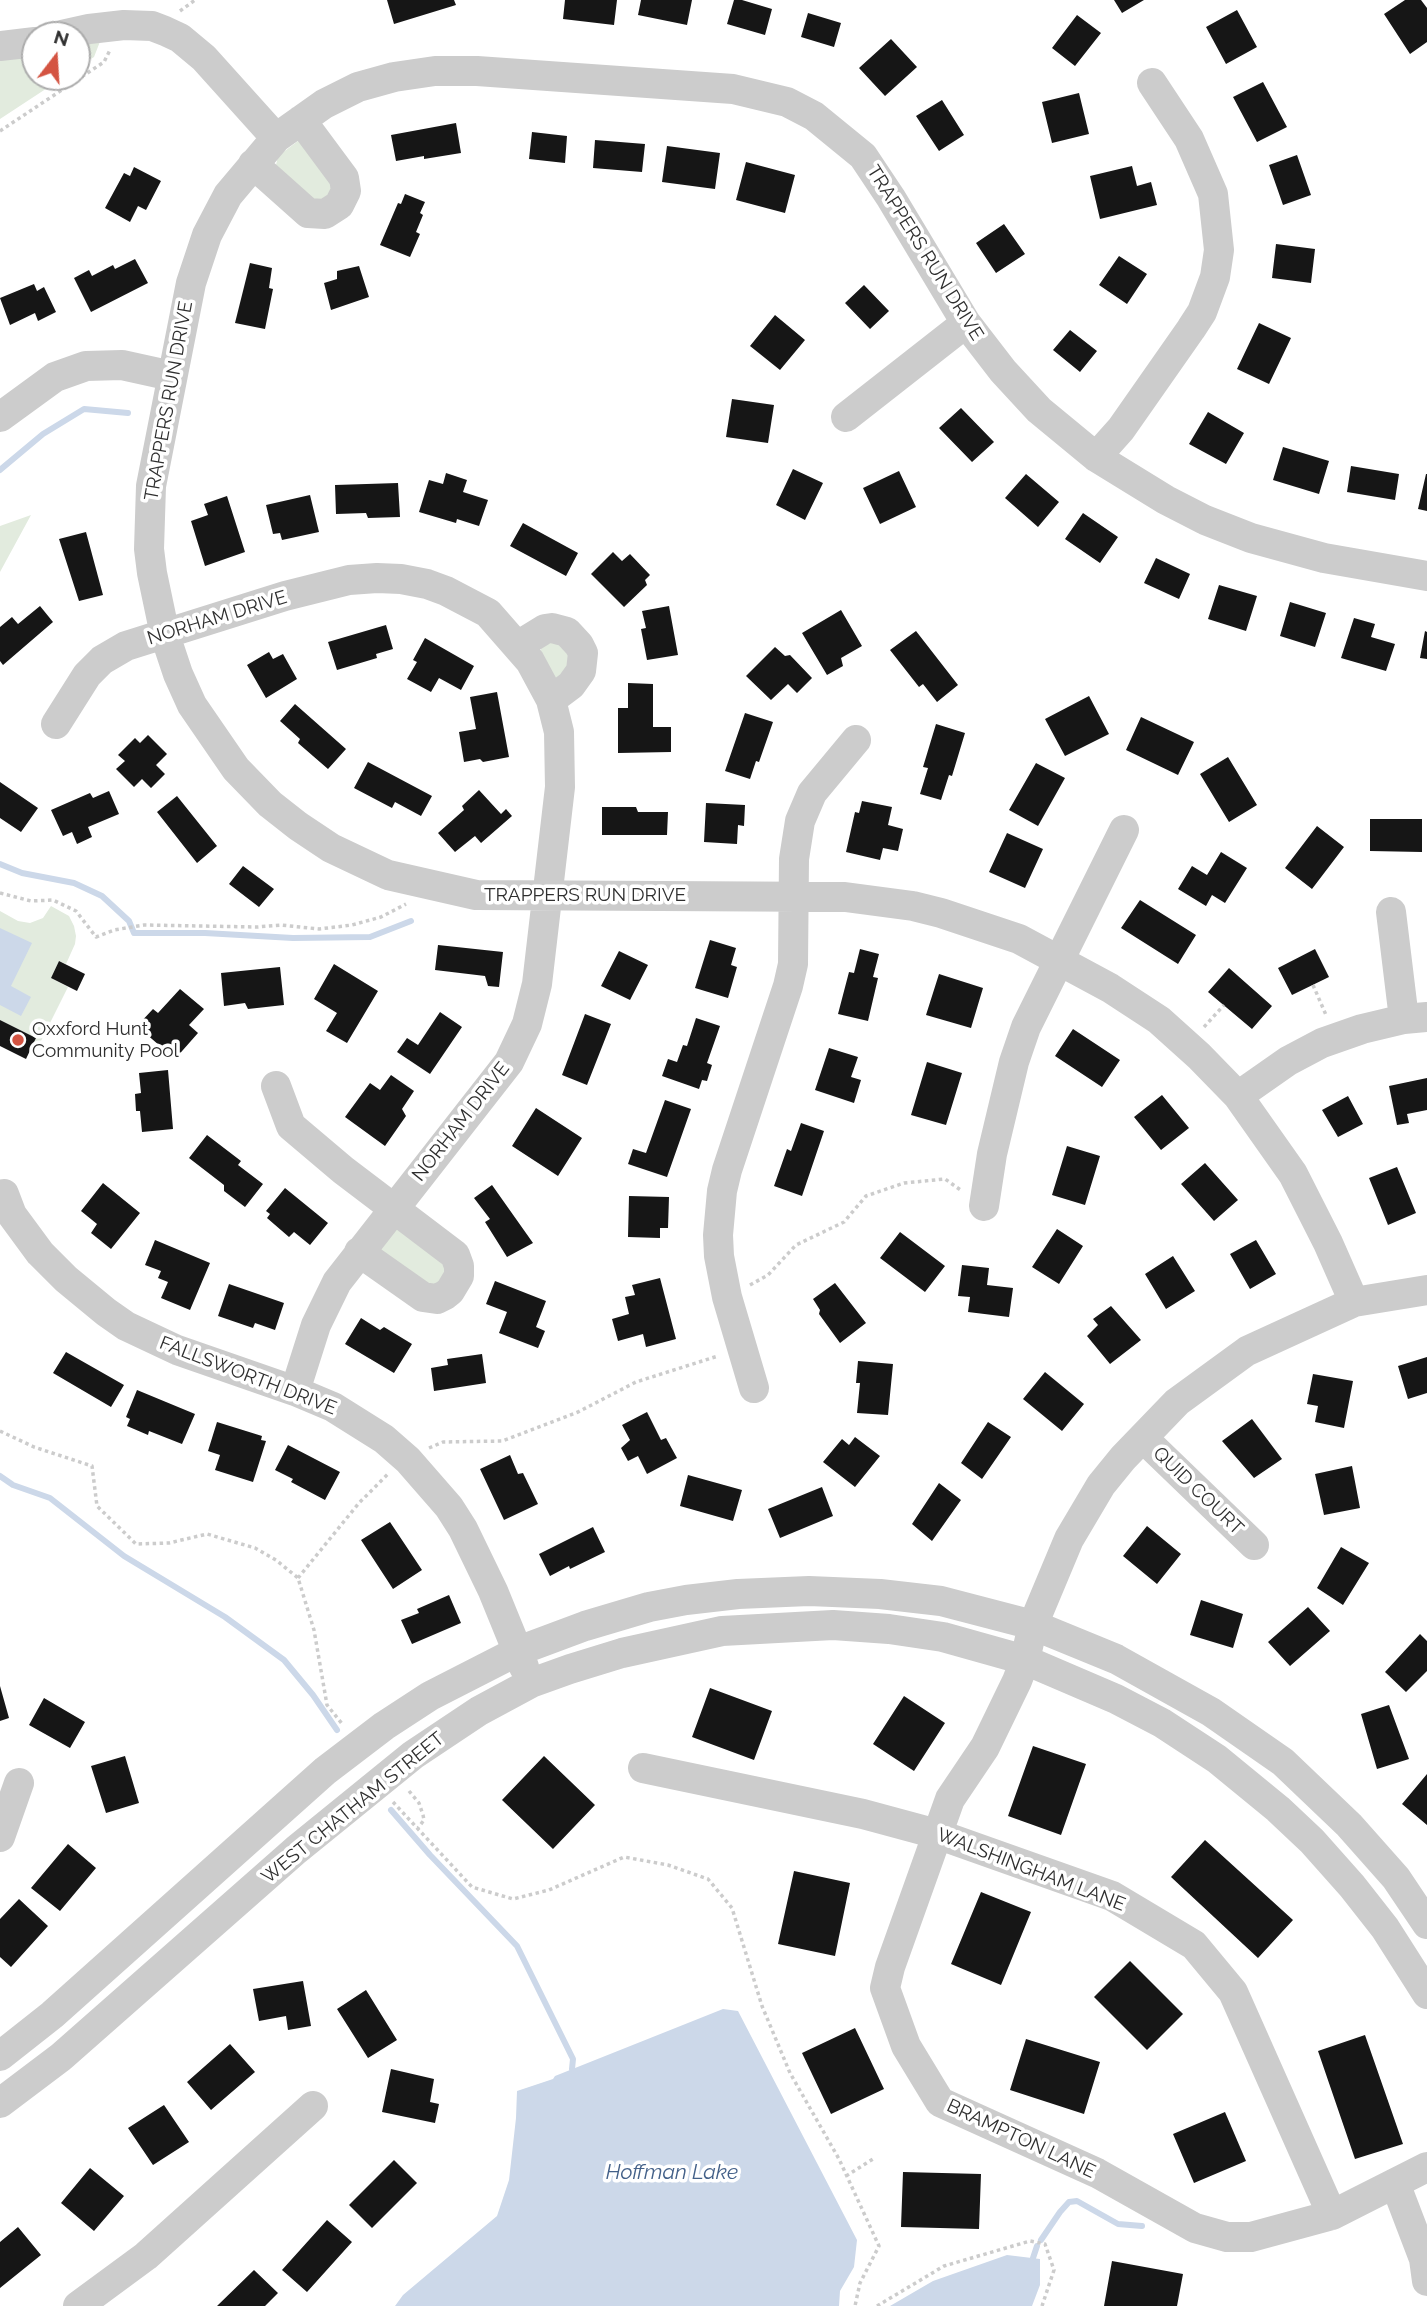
<!DOCTYPE html>
<html>
<head>
<meta charset="utf-8">
<style>
  body { margin:0 }
  #map { position:relative; width:1427px; height:2306px; overflow:hidden; background:#fff; font-family:Raleway,sans-serif }
  canvas { display:block }
  .north { position:absolute; left:21px; top:21px; width:70px; height:70px; box-sizing:border-box; background:#fff; border:2px solid #acacac; border-radius:50%; rotate:17deg; font-size:19px; font-weight:700; line-height:28px; text-align:center; color:#2f2f2f }
  .north::after { content:''; display:block; margin:auto; width:24px; height:32px; background:#d45442; clip-path:polygon(50% 0,100% 100%,50% 72%,0 100%) }
</style>
</head>
<body>
<div id="map">
<canvas width="1427" height="2306"></canvas>
<div class="north">N</div>
</div>
<script>
const c = document.querySelector('canvas').getContext('2d');
c.lineJoin = 'round';
function fill(path, color) {
  c.fillStyle = color;
  c.fill(path, 'evenodd');
}
function shape(rows) {
  const path = new Path2D();
  for (const r of rows) {
    path.moveTo(r[0], r[1]);
    for (let i = 2; i < r.length; i += 2) path.lineTo(r[i], r[i + 1]);
  }
  return path;
}
function trace(path, color, width, dash) {
  c.strokeStyle = color;
  c.lineWidth = width;
  c.lineCap = dash ? 'butt' : 'round';
  c.setLineDash(dash || []);
  c.stroke(path);
}
function label(font, color, halo, rows, align = 'center') {
  c.font = font + ' Raleway,sans-serif';
  c.lineWidth = 7;
  c.setLineDash([]);
  c.textBaseline = 'middle';
  c.strokeStyle = halo;
  c.fillStyle = color;
  for (const [text, x, y, turn = 0] of rows) {
    c.save();
    c.translate(x, y);
    c.rotate((+turn || 0) * Math.PI / 180);
    c.textAlign = isNaN(turn) ? turn : align;
    if (halo) c.strokeText(text, 0, 0);
    c.fillText(text, 0, 0);
    c.restore();
  }
}
const green = shape([
  [101,39,94,57,77,68,77,45],
  [35,55,35,77,64,77,0,119,0,58],
  [298,141,302,141,332,175,332,195,318,204,276,165,278,156],
  [31,515,0,572,0,526],
  [551,639,574,652,561,680,554,678,540,652,543,644],
  [51,906,69,916,74,926,76,936,75,944,66,964,59,961,51,978,68,987,39,1045,34,1042,36,1038,0,1020,0,911,18,921,30,923,43,918],
  [400,1225,451,1272,431,1290,380,1249]
]);
const water = shape([
  [0,928,32,943,11,986,31,997,21,1016,0,1005],
  [723,2009,738,2011,857,2240,854,2267,840,2291,839,2306,395,2306,403,2295,497,2216,509,2180,516,2118,517,2091,553,2079,555,2076],
  [1007,2255,1040,2259,1040,2285,1032,2306,890,2306,933,2281]
]);
const stream = shape([
  [0,470,43,434,84,409,128,413],
  [0,864,22,873,74,883,102,896,129,921,134,933,205,933,293,938,370,937,411,921],
  [0,1476,13,1485,50,1498,124,1556,225,1617,284,1660,313,1695,337,1730],
  [391,1810,430,1855,517,1946,573,2059,572,2069,575,2074],
  [1041,2240,1060,2212,1069,2202,1077,2201,1118,2224,1142,2226],
  [1033,2258,1037,2246]
]);
const building = shape([
  [387,0,454,0,456,5,394,24],
  [565,0,617,0,614,25,563,19],
  [641,0,692,0,687,25,638,15],
  [734,0,742,0,772,9,765,35,727,24],
  [1114,0,1144,0,1122,13],
  [1405,0,1421,0,1427,8,1427,42,1410,54,1384,14],
  [1237,10,1257,47,1226,64,1206,27],
  [808,13,841,23,834,47,801,37],
  [1077,15,1101,33,1075,66,1052,48],
  [891,39,917,67,885,96,859,68],
  [1263,82,1287,127,1257,142,1233,97],
  [1079,93,1089,134,1052,143,1042,102],
  [942,100,964,135,939,151,916,116],
  [456,123,461,153,424,159,424,156,396,161,391,135],
  [532,132,567,136,565,163,529,159],
  [595,140,645,144,642,172,593,168],
  [667,146,720,153,715,189,662,182],
  [1297,155,1311,195,1283,205,1269,165],
  [746,162,795,175,785,213,736,200],
  [1132,166,1137,186,1151,182,1157,205,1100,219,1090,176],
  [134,167,161,181,146,210,138,206,130,222,105,208,124,173,130,176],
  [405,194,425,202,420,213,423,215,416,232,420,234,410,257,380,245,398,203,401,204],
  [1004,224,1025,254,996,273,976,243],
  [1276,244,1315,249,1311,283,1272,278],
  [1119,256,1147,274,1127,304,1099,285],
  [135,259,148,283,91,312,74,278,89,270,92,276,113,265,115,269],
  [250,263,272,268,269,288,273,289,265,329,235,323],
  [359,266,369,297,331,310,324,283,337,279,337,271],
  [34,284,37,291,44,287,56,312,38,321,35,313,10,325,0,298],
  [864,285,889,311,870,329,845,303],
  [775,315,805,340,780,370,750,346],
  [1259,323,1291,338,1269,384,1237,369],
  [1070,330,1097,351,1080,372,1053,350],
  [732,399,774,405,768,443,726,437],
  [961,408,994,442,972,462,939,428],
  [1208,412,1244,433,1226,464,1189,444],
  [1283,447,1329,461,1319,494,1273,480],
  [1351,466,1399,474,1395,500,1347,492],
  [793,469,823,483,805,520,776,505],
  [899,471,916,507,880,524,863,488],
  [446,473,467,480,463,492,488,500,479,526,457,519,456,523,419,512,429,480,443,484],
  [1026,474,1059,502,1038,527,1005,498],
  [1426,474,1427,474,1427,511,1418,509],
  [398,483,400,517,368,518,366,513,336,514,335,485],
  [310,495,319,532,282,540,280,533,273,534,266,505],
  [227,496,245,552,205,566,191,521,208,515,204,504],
  [1083,513,1118,537,1100,563,1065,539],
  [523,523,578,553,566,576,510,546],
  [86,532,103,595,79,601,59,539],
  [613,552,622,561,630,554,650,575,645,580,647,585,624,607,591,574],
  [1156,558,1190,574,1179,599,1144,583],
  [1219,585,1257,596,1246,631,1208,619],
  [1290,602,1326,613,1315,647,1280,636],
  [40,606,53,622,3,665,0,661,0,627,12,617,18,624],
  [669,606,678,655,647,660,641,629,646,628,642,611],
  [841,610,862,646,841,658,843,666,827,675,802,633],
  [1354,618,1375,624,1371,637,1395,644,1386,671,1341,658],
  [386,625,393,649,376,654,377,658,337,670,328,642],
  [916,631,958,685,937,702,923,684,919,687,890,650],
  [1425,631,1427,632,1427,659,1420,658],
  [425,638,474,666,461,690,439,678,431,692,407,679,417,662,413,660],
  [775,647,785,656,790,655,812,678,797,693,788,684,771,700,746,676],
  [269,652,273,659,283,654,297,679,266,698,247,665],
  [628,683,653,684,653,727,671,727,671,752,618,753,618,708,628,708],
  [497,692,509,757,483,762,480,759,464,762,459,732,476,729,470,697],
  [1089,696,1109,734,1065,756,1045,719],
  [295,704,346,749,328,769,298,743,300,739,280,721],
  [745,713,773,722,759,762,756,761,750,779,725,771],
  [1141,717,1194,742,1178,775,1126,750],
  [936,724,965,733,952,776,949,775,941,800,920,794,928,768,923,767],
  [148,735,167,754,156,765,165,774,151,788,142,779,134,787,116,769,125,761,118,755,135,738,140,743],
  [1228,757,1257,805,1229,822,1200,774],
  [368,762,432,796,421,816,395,802,392,808,354,788],
  [1036,763,1065,778,1038,826,1009,810],
  [0,782,38,808,21,832,0,818],
  [479,790,501,814,506,809,512,816,481,843,475,836,455,852,438,833,464,810,462,806],
  [109,791,119,814,88,827,92,837,77,844,72,832,63,836,51,810,90,793,93,798],
  [177,796,217,846,197,863,157,812],
  [862,801,892,807,888,825,903,829,898,851,883,848,880,860,846,852,855,812,859,813],
  [706,803,745,805,744,826,738,825,737,844,704,842],
  [602,807,636,807,638,812,668,812,667,835,602,835],
  [1370,819,1422,819,1422,852,1370,851],
  [1317,826,1344,847,1312,889,1285,868],
  [1007,833,1043,849,1025,888,989,872],
  [1221,852,1247,868,1225,903,1212,895,1206,906,1178,889,1192,866,1207,875],
  [243,866,274,889,259,907,229,884],
  [1140,900,1196,935,1178,964,1121,928],
  [710,940,736,948,731,965,737,967,728,998,695,988],
  [438,945,503,952,499,987,488,986,485,976,435,970],
  [860,949,879,954,873,977,878,978,868,1021,838,1014,849,972,854,973],
  [1315,949,1329,977,1292,995,1278,968],
  [619,951,648,965,630,1000,601,986],
  [59,961,85,974,77,991,51,978],
  [334,964,378,991,347,1043,326,1031,337,1013,314,999],
  [280,967,284,1005,248,1009,245,1003,224,1006,221,973],
  [1229,968,1272,1006,1252,1029,1208,992],
  [939,974,983,988,971,1028,926,1015],
  [180,989,204,1009,189,1025,198,1033,175,1059,137,1026,153,1009,158,1013],
  [440,1012,462,1027,430,1074,397,1052,407,1038,418,1045],
  [585,1014,611,1024,587,1085,562,1075],
  [696,1018,720,1026,707,1063,712,1065,707,1081,702,1080,699,1089,662,1076,668,1059,677,1062,683,1045,687,1046],
  [0,1020,36,1038,26,1059,0,1046],
  [1073,1029,1120,1060,1102,1087,1055,1056],
  [829,1048,858,1057,851,1077,861,1080,854,1103,815,1090],
  [927,1062,962,1073,946,1125,911,1115],
  [168,1070,173,1129,142,1132,140,1111,136,1111,135,1094,141,1093,139,1073],
  [391,1075,414,1091,402,1109,406,1116,385,1146,345,1117,370,1083,380,1090],
  [1427,1078,1427,1110,1407,1114,1409,1123,1397,1125,1389,1086],
  [1162,1095,1189,1128,1161,1150,1134,1117],
  [1348,1096,1363,1124,1338,1137,1322,1110],
  [665,1100,691,1109,667,1177,628,1164,633,1149,646,1153],
  [536,1108,582,1138,558,1176,512,1146],
  [801,1123,824,1131,802,1196,774,1186,787,1149,791,1151],
  [207,1135,241,1161,238,1165,263,1184,245,1207,224,1191,224,1185,189,1158],
  [1067,1146,1100,1156,1085,1205,1052,1195],
  [1205,1163,1238,1200,1214,1221,1181,1184],
  [1397,1167,1416,1213,1388,1225,1369,1178],
  [103,1183,140,1213,111,1249,91,1233,97,1224,81,1211],
  [492,1185,533,1243,507,1257,485,1222,490,1219,474,1198],
  [285,1188,328,1223,310,1245,294,1232,289,1237,267,1218,270,1214,266,1211],
  [629,1196,669,1197,668,1228,660,1228,660,1238,628,1237],
  [1057,1229,1083,1246,1059,1284,1032,1267],
  [900,1232,945,1266,925,1292,880,1258],
  [155,1240,210,1263,190,1310,161,1298,168,1282,158,1278,161,1271,145,1265],
  [1256,1240,1276,1274,1250,1289,1230,1254],
  [1173,1256,1195,1291,1166,1309,1145,1274],
  [962,1265,989,1268,987,1285,1013,1288,1009,1317,968,1312,970,1297,958,1296],
  [660,1278,676,1339,646,1347,643,1334,618,1341,612,1319,629,1314,625,1297,635,1295,632,1285],
  [495,1281,546,1301,536,1327,545,1331,538,1348,499,1333,507,1312,486,1304],
  [835,1283,866,1323,840,1343,819,1314,820,1310,813,1299],
  [229,1284,284,1303,275,1330,255,1323,253,1328,218,1316],
  [1111,1306,1141,1340,1110,1364,1087,1336,1098,1325,1093,1319],
  [361,1318,380,1330,384,1327,412,1344,394,1373,345,1344],
  [66,1352,124,1385,111,1407,53,1373],
  [482,1354,486,1383,434,1391,431,1368,448,1365,447,1359],
  [1427,1357,1427,1393,1408,1399,1398,1366],
  [858,1361,893,1364,888,1415,857,1413,860,1383,856,1383],
  [1045,1372,1084,1404,1062,1431,1023,1399],
  [1313,1374,1353,1381,1344,1428,1315,1422,1318,1406,1307,1404],
  [137,1390,195,1414,182,1444,149,1431,148,1435,127,1426,130,1419,126,1417],
  [647,1412,661,1440,666,1438,677,1458,647,1474,638,1456,628,1461,621,1448,630,1440,622,1425],
  [1252,1419,1282,1459,1254,1478,1222,1441],
  [217,1422,262,1436,261,1440,266,1441,253,1482,215,1470,220,1455,208,1451],
  [988,1422,1011,1437,982,1479,961,1463],
  [855,1437,880,1456,855,1487,823,1462,842,1439,849,1445],
  [288,1445,340,1472,325,1500,291,1482,293,1479,275,1470],
  [510,1455,518,1474,523,1473,538,1504,504,1520,480,1469],
  [1352,1466,1360,1508,1324,1515,1315,1474],
  [688,1475,742,1490,733,1521,680,1506],
  [939,1483,961,1500,932,1541,912,1524],
  [822,1487,833,1516,780,1538,768,1509],
  [390,1522,422,1570,393,1589,361,1540],
  [1147,1526,1181,1554,1157,1584,1123,1556],
  [593,1527,605,1552,570,1569,569,1566,550,1576,539,1554],
  [1341,1547,1369,1563,1343,1605,1317,1588],
  [449,1595,461,1623,412,1644,401,1620,419,1613,417,1609],
  [1201,1600,1243,1614,1233,1648,1190,1635],
  [1308,1607,1330,1631,1290,1666,1268,1642],
  [1420,1634,1427,1641,1427,1671,1406,1692,1385,1672],
  [0,1686,9,1718,0,1721],
  [710,1688,772,1711,754,1760,692,1737],
  [904,1696,945,1723,914,1771,873,1744],
  [44,1698,85,1722,70,1748,29,1725],
  [1389,1705,1409,1759,1377,1769,1361,1714],
  [1033,1746,1086,1764,1061,1835,1008,1816],
  [125,1756,139,1803,106,1813,91,1766],
  [544,1756,595,1805,553,1849,502,1800],
  [1427,1774,1427,1825,1402,1804],
  [1205,1840,1293,1920,1258,1958,1171,1877],
  [68,1844,96,1868,60,1911,31,1888],
  [794,1871,850,1883,835,1956,778,1944],
  [981,1892,1031,1912,1001,1985,951,1964],
  [19,1899,48,1926,11,1967,0,1957,0,1919],
  [1130,1961,1183,2014,1147,2050,1094,1997],
  [303,1981,311,2026,288,2030,286,2016,259,2021,253,1989],
  [366,1990,397,2040,368,2058,337,2009],
  [855,2028,884,2089,831,2114,802,2053],
  [1365,2035,1403,2144,1355,2159,1318,2051],
  [1026,2039,1100,2062,1084,2114,1010,2090],
  [230,2044,255,2072,211,2110,187,2082],
  [391,2069,434,2079,430,2102,439,2104,435,2123,382,2112],
  [164,2105,189,2142,153,2165,128,2128],
  [1225,2112,1246,2161,1194,2183,1173,2134],
  [394,2160,417,2183,372,2228,349,2205],
  [90,2168,124,2196,94,2231,61,2203],
  [903,2172,981,2174,979,2229,901,2227],
  [327,2220,352,2242,307,2292,282,2270],
  [18,2227,41,2255,0,2288,0,2242],
  [1112,2261,1183,2274,1177,2306,1104,2306],
  [254,2270,278,2293,265,2306,217,2306]
]);
const path = shape([
  [180,11,195,0],
  [0,131,104,62,110,50],
  [0,893,31,901,53,900,76,911,96,937,114,930,144,925,257,927,281,925,319,929,352,925,381,917,406,904],
  [1313,985,1326,1015],
  [1204,1027,1224,1005],
  [750,1285,768,1275,796,1245,844,1222,866,1196,904,1183,945,1179,962,1191],
  [0,1431,34,1447,92,1466,97,1506,136,1544,169,1543,207,1534,255,1548,276,1560,298,1578,314,1630,327,1705,343,1725],
  [429,1448,443,1442,502,1441,578,1412,636,1382,718,1356],
  [298,1578,359,1503,388,1474],
  [409,1791,419,1803,423,1815,424,1820,418,1828],
  [393,1802,472,1887,513,1899,549,1890,624,1857,668,1865,708,1879,732,1908,762,2006,790,2073,839,2159,879,2246,860,2283,855,2306],
  [846,2176,873,2159],
  [877,2306,944,2266,1030,2241,1045,2244,1054,2270,1042,2306]
]);
const minor = shape([
  [62,35,89,29,124,25,152,26,165,31,180,38,204,58,276,138],
  [0,46,35,42],
  [253,164,308,213,325,214,339,205,346,191,344,178,301,120],
  [0,417,55,377,86,366,122,365,172,376],
  [846,417,966,323],
  [1096,457,1121,429,1191,329,1202,312,1215,277,1219,250,1213,194,1189,139,1152,83],
  [519,645,545,629,552,628,567,632,579,645,583,653,581,671,571,685,551,700],
  [56,724,87,675,102,660,126,646,285,596,349,580,377,578,401,579,427,584,446,591,488,613,530,661,551,700,559,732,560,787,537,984,527,1024,509,1062,337,1282,316,1325,295,1391],
  [1391,912,1404,1019],
  [276,1086,291,1126,343,1170,455,1255,459,1266,459,1276,450,1291,445,1295,437,1299,423,1297,359,1252],
  [1238,1096,1288,1061,1322,1043,1362,1029,1404,1019,1427,1017],
  [4,1194,12,1215,40,1253,66,1279,106,1312,126,1326,177,1350,295,1391,333,1407,384,1439,408,1460,449,1507,463,1529,493,1591,524,1667],
  [984,1206,992,1154,1014,1062,1026,1027,1124,830],
  [1427,1290,1354,1302,1247,1351,1177,1402,1123,1458,1101,1485,1069,1539,1033,1625,1025,1660,1017,1681,985,1747,950,1799,890,1967,885,1988,906,2046,940,2102,1097,2173,1195,2228,1227,2237,1251,2237,1332,2215,1427,2167],
  [1354,1302,1328,1243,1293,1174,1238,1096,1199,1056,1159,1020,1110,988,1019,939,941,913,913,906,845,897,476,895,388,875,331,848,298,826,270,804,236,769,192,705,178,674,165,635,152,573,149,549,151,486,191,283,207,235,228,195,276,138,324,104,358,87,394,77,435,71,477,71,733,89,787,102,814,116,863,156,891,198,966,323,1003,371,1039,410,1096,457,1166,500,1205,520,1251,538,1324,558,1427,576],
  [754,1388,727,1297,719,1256,718,1235,722,1191,727,1170,788,986,793,964,794,859,800,821,812,793,856,740],
  [1143,1438,1254,1545],
  [643,1768,863,1814,937,1834,1112,1896,1194,1945,1233,1992,1332,2215],
  [0,1837,19,1783],
  [0,2056,52,2015,325,1771,384,1726,430,1696,518,1651,585,1626,649,1607,686,1600,738,1594,809,1591,880,1594,941,1601,1033,1625,1116,1659,1211,1712,1283,1762,1349,1825,1396,1878,1427,1924],
  [0,2103,61,2057,296,1850,413,1755,479,1711,531,1683,570,1669,622,1653,722,1631,833,1625,889,1629,943,1637,1025,1660,1116,1699,1162,1723,1217,1759,1278,1809,1312,1841,1352,1886,1385,1928,1427,1994],
  [1395,2183,1424,2259,1427,2281],
  [78,2306,146,2256,313,2106]
]);
const markers = [
  [18,1040,7,"#d45442"]
];
const streetNames = [
  ["TRAPPERS RUN DRIVE",925,253,58],
  ["TRAPPERS RUN DRIVE",169,401,-80],
  ["NORHAM DRIVE",217,618,-17],
  ["TRAPPERS RUN DRIVE",585,895],
  ["NORHAM DRIVE",461,1122,-52],
  ["FALLSWORTH DRIVE",248,1376,21],
  ["QUID COURT",1198,1491,44],
  ["WEST CHATHAM STREET",353,1808,-39],
  ["WALSHINGHAM LANE",1031,1870,21],
  ["BRAMPTON LANE",1021,2139,25]
];
const poiNames = [
  ["Oxxford Hunt",32,1029],
  ["Community Pool",32,1051]
];
const waterNames = [
  ["Hoffman Lake",672,2173]
];
fill(green, '#e2ebde');
fill(water, '#ccd8e9');
trace(stream, '#ccd8e9', 6);
fill(building, '#161616');
trace(path, '#ccc', 3.5, [3.5, 3.5]);
trace(minor, '#ccc', 30);
for (const [x, y, r, color] of markers) {
  const dot = new Path2D();
  dot.arc(x, y, r, 0, 2 * Math.PI);
  c.fillStyle = color;
  c.fill(dot);
  trace(dot, '#fff', 2.5);
}
label('19px', '#2f2f2f', '#fff', streetNames);
label('19px', '#2f2f2f', '#fff', poiNames, 'left');
label('italic 21px', '#446189', '#fff', waterNames);
</script>
</body>
</html>
